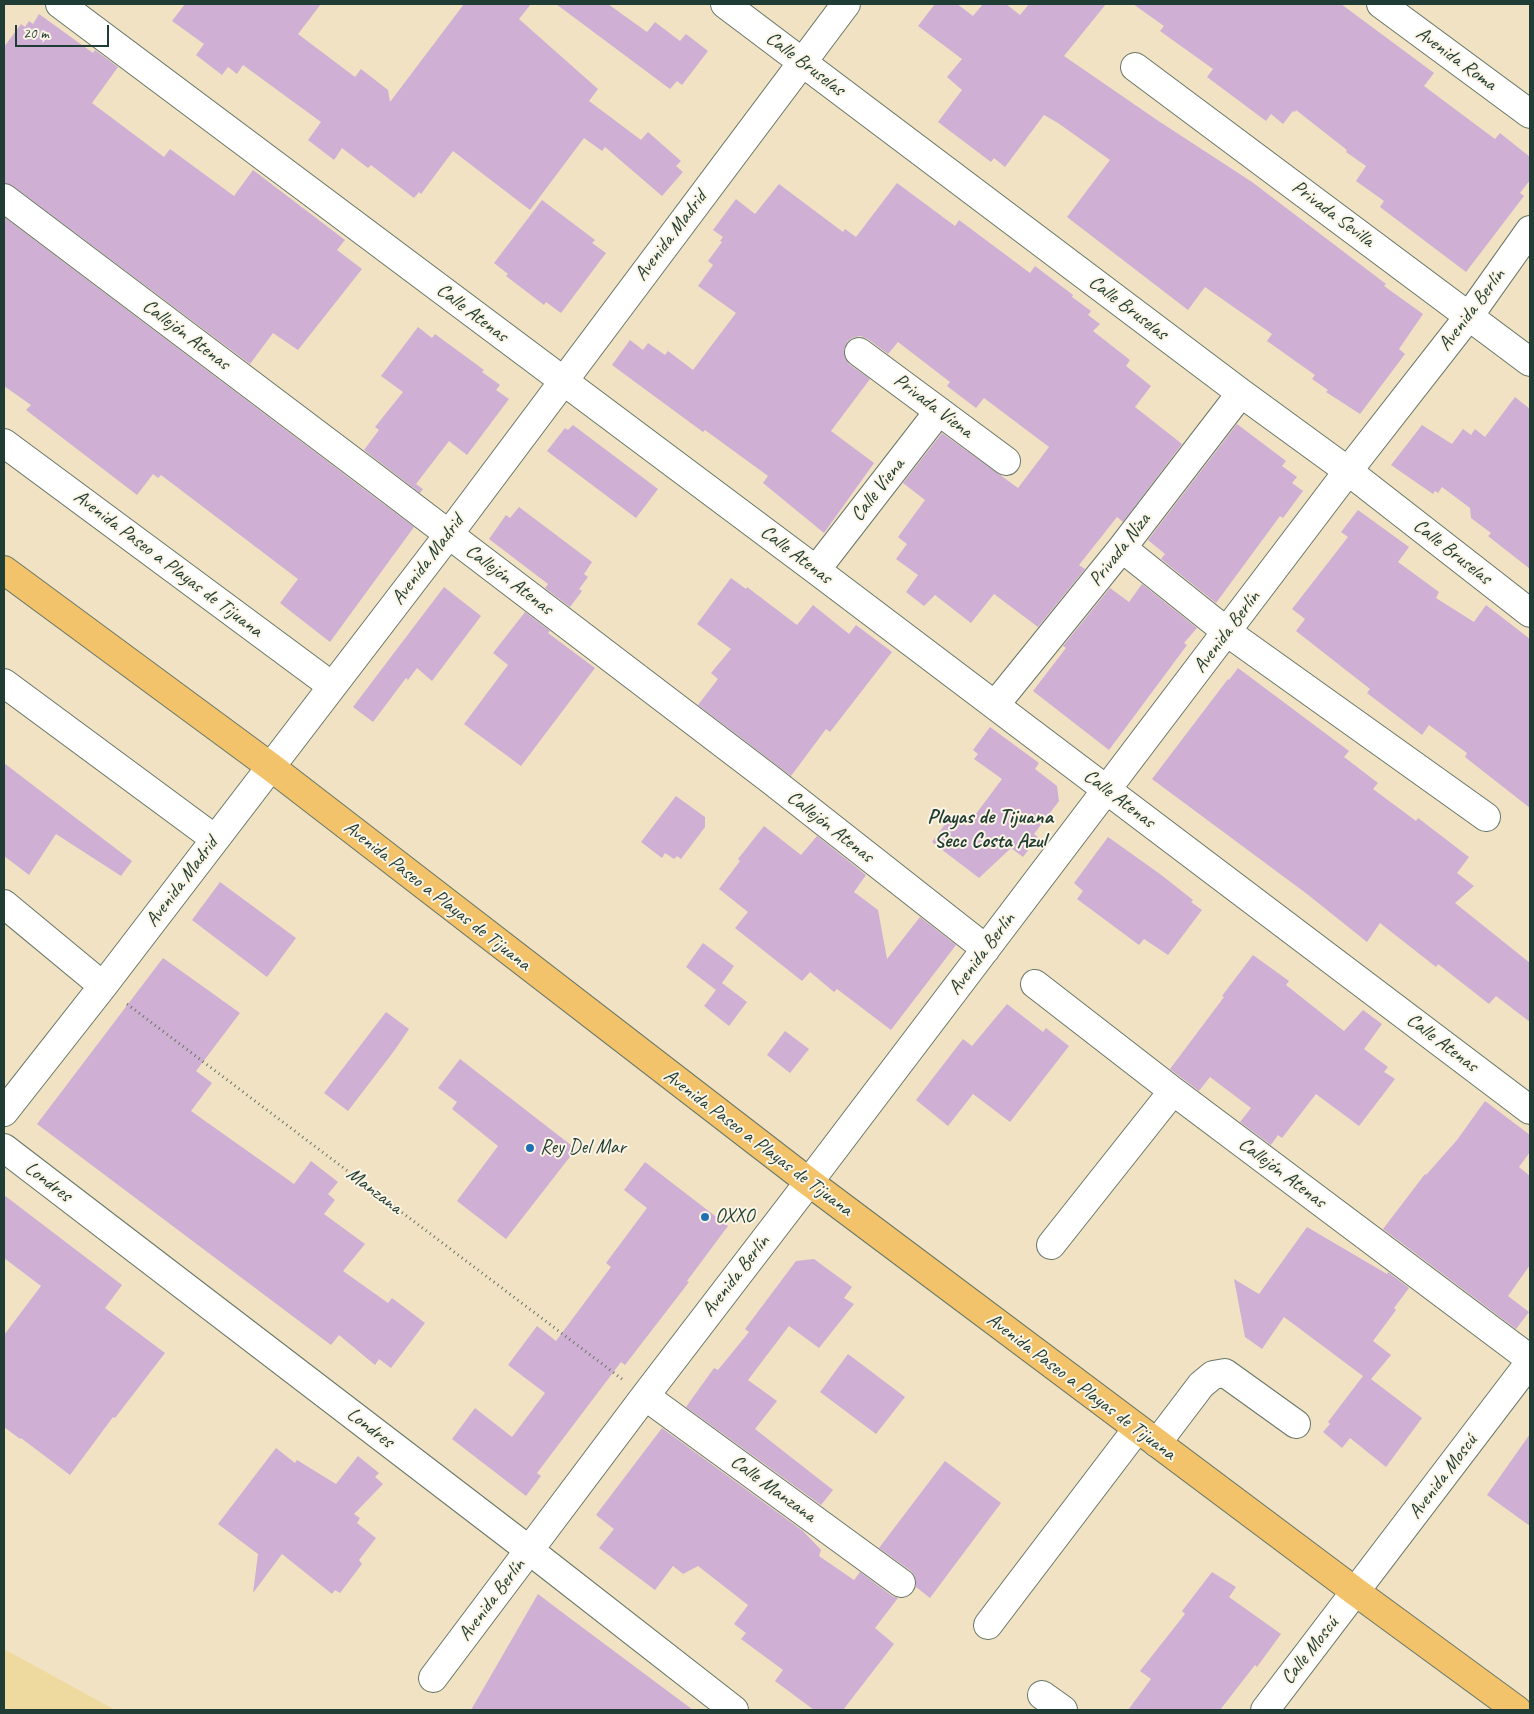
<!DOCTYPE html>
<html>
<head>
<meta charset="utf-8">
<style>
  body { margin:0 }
  #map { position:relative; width:1534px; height:1714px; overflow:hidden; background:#f1e2c4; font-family:Caveat,sans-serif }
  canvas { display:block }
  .frame { position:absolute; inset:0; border:5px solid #1f3d34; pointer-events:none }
  .scale { position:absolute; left:15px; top:25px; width:94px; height:22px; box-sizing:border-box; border:2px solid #1f3d34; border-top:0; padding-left:6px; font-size:15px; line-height:18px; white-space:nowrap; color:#1f3d34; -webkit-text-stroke:4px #fcf5e5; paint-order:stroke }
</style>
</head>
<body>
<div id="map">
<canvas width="1534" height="1714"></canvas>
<div class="frame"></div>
<div class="scale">20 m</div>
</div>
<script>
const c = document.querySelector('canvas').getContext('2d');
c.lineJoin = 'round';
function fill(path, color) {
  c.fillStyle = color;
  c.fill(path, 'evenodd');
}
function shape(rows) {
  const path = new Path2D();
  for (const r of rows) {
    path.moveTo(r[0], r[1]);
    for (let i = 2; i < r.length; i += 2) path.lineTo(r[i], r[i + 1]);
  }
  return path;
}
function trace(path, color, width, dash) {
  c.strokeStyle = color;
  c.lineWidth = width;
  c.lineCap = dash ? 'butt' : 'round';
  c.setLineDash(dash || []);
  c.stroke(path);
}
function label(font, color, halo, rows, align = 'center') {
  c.font = font + ' Caveat,sans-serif';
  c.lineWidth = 4;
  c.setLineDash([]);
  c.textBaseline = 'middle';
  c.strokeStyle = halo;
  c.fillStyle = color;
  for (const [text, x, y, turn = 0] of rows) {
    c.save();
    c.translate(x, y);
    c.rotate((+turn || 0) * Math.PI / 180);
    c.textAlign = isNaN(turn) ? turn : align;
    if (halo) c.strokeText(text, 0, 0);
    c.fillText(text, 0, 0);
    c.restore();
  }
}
const sand = shape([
  [4,1649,115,1710,4,1710]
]);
const building = shape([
  [185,4,321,4,298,34,355,77,361,69,388,90,390,102,464,4,531,4,519,19,598,89,589,101,641,140,648,132,681,161,676,166,683,172,662,196,605,147,602,151,584,138,530,210,453,151,421,194,419,192,414,198,371,165,368,168,342,148,334,160,308,140,321,122,243,65,237,74,228,67,222,75,196,55,204,44,172,21],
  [556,4,608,4,647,32,655,22,680,41,686,34,708,51,682,85,677,81,670,89],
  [935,4,957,4,973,16,983,4,1006,4,1020,15,1029,4,1106,4,1064,56,1157,120,1252,182,1386,284,1384,286,1423,314,1399,349,1405,354,1360,414,1326,392,1328,390,1312,379,1315,375,1267,341,1272,334,1205,287,1188,310,1067,217,1110,160,1058,123,1044,115,1005,167,994,158,991,162,938,122,962,90,947,77,962,59,918,26],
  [1133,4,1341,4,1434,73,1424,86,1495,139,1500,133,1530,157,1530,180,1520,193,1524,196,1466,272,1380,207,1384,201,1356,181,1366,166,1346,152,1347,150,1296,110,1295,112,1293,111,1283,124,1271,114,1266,121,1207,77,1213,69,1160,31,1164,26],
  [39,14,93,53,95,50,118,67,92,103,164,157,170,149,234,196,253,170,345,240,337,250,362,269,298,350,273,333,250,364,13,186,4,183,4,47,21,24,25,27,29,21,33,24],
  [897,183,955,226,959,220,1030,273,1035,266,1073,295,1072,297,1091,311,1088,315,1100,324,1093,331,1130,360,1126,366,1151,386,1135,407,1182,444,1123,522,1117,517,1079,565,1085,569,1038,627,994,594,971,623,935,595,924,606,906,592,918,575,896,559,907,544,898,537,925,500,903,483,942,433,1018,488,1049,447,984,398,976,408,947,386,950,382,898,342,888,354,868,339,860,336,852,338,847,342,844,350,845,358,849,364,870,379,831,431,874,463,824,533,763,483,768,476,705,430,703,432,612,365,630,340,643,350,648,343,665,355,668,351,693,370,736,313,698,286,713,265,708,261,722,242,720,241,723,237,713,230,736,199,755,214,779,184,843,232,845,229,856,237],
  [542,200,595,240,592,243,606,253,561,313,546,302,544,305,506,276,508,274,494,263],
  [4,217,414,527,330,642,280,603,298,579,161,475,158,478,153,474,137,495,26,410,31,405,4,386],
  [418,327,432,338,435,334,484,370,482,372,500,385,496,390,509,399,467,455,449,441,416,484,423,489,420,493,364,450,379,430,375,427,403,392,381,376],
  [1515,397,1530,409,1530,569,1488,536,1491,533,1471,518,1470,508,1442,487,1438,493,1435,491,1433,494,1391,465,1422,425,1452,444,1463,429,1471,435,1475,429,1485,437],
  [1237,424,1286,461,1282,466,1297,477,1292,483,1303,491,1283,518,1280,516,1216,603,1161,559,1165,554,1148,540],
  [573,425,658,489,636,518,547,451,565,428,568,430],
  [519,507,592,562,584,574,588,577,579,589,582,591,570,607,545,588,548,584,489,539,506,515,510,518],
  [1358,510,1409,547,1398,562,1439,592,1436,598,1474,622,1486,605,1530,639,1530,808,1465,757,1467,753,1429,725,1422,735,1367,693,1370,689,1296,631,1305,619,1292,609,1348,537,1341,532],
  [731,578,746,589,747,587,797,625,813,605,849,634,856,625,892,652,830,732,826,729,791,776,698,705,718,679,711,673,731,649,697,624],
  [1142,584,1197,628,1184,643,1187,645,1109,750,1033,691,1066,648,1063,646,1110,588,1129,602],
  [444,587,481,616,432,681,417,668,408,680,406,678,373,722,353,707],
  [525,612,550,631,548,633,595,668,521,766,464,724,508,665,493,653],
  [1238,668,1349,751,1344,757,1378,783,1373,789,1416,821,1418,818,1469,857,1457,873,1474,886,1455,903,1530,963,1530,1022,1496,996,1489,1004,1438,964,1436,967,1380,923,1367,942,1307,894,1152,779,1228,679,1229,680],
  [990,727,1039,763,1035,769,1057,786,1059,801,1034,834,1038,837,1023,857,1011,848,979,878,932,842,952,815,967,826,1002,779,974,759,978,754,973,750],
  [4,763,132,861,121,876,56,834,29,875,4,856],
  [676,796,705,817,705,827,681,859,677,856,674,859,665,853,662,858,641,842],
  [764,826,801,855,817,836,866,875,854,892,878,910,887,959,920,917,956,945,891,1030,837,989,834,992,810,972,802,981,735,928,748,912,719,889,740,861,738,859],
  [1108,837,1160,874,1193,900,1191,902,1202,910,1168,955,1144,939,1139,945,1077,899,1083,891,1074,883],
  [220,882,296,938,267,977,192,920],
  [703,943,734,966,722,983,747,1002,729,1026,704,1006,716,990,686,967],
  [1253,955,1289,981,1286,985,1344,1031,1363,1010,1382,1024,1364,1049,1388,1067,1384,1072,1395,1079,1359,1126,1316,1094,1282,1138,1278,1135,1271,1145,1240,1122,1251,1108,1210,1077,1199,1091,1170,1069,1224,997,1222,996],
  [163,958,240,1013,196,1071,212,1083,191,1111,294,1184,311,1161,338,1182,328,1194,335,1200,324,1214,365,1244,343,1271,388,1303,392,1298,425,1323,391,1368,379,1359,375,1365,339,1335,331,1345,37,1124],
  [1007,1004,1043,1032,1046,1028,1069,1046,1010,1122,973,1094,948,1126,916,1100,963,1039,972,1046],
  [386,1012,409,1029,394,1051,348,1111,324,1093],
  [785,1031,809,1049,790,1073,767,1055],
  [460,1059,576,1149,506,1239,457,1201,498,1146,452,1109,457,1102,438,1088],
  [1485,1101,1530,1135,1530,1152,1519,1167,1530,1176,1530,1265,1508,1296,1529,1312,1516,1329,1383,1229,1425,1174,1426,1175,1457,1140],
  [645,1162,728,1226,687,1281,689,1282,625,1365,621,1362,537,1473,541,1476,526,1496,452,1439,475,1408,512,1437,545,1393,508,1365,537,1326,556,1341,611,1267,606,1263,647,1208,624,1190],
  [4,1195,122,1285,105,1308,165,1353,115,1418,113,1417,70,1475,21,1438,20,1439,4,1427,4,1335,41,1286,4,1258],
  [1307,1227,1387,1274,1388,1272,1409,1288,1394,1308,1396,1310,1373,1341,1391,1355,1371,1379,1422,1418,1386,1467,1350,1438,1342,1448,1323,1432,1330,1424,1328,1422,1363,1376,1284,1317,1262,1349,1245,1337,1234,1279,1259,1294],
  [814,1259,852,1287,844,1298,854,1304,819,1348,789,1326,748,1380,777,1401,755,1429,833,1490,821,1505,686,1407,714,1368,718,1370,749,1332,745,1329,796,1261],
  [848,1354,905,1397,876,1434,820,1392],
  [662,1428,803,1531,821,1550,819,1556,854,1580,860,1572,892,1596,898,1598,875,1628,894,1644,843,1710,814,1710,775,1681,783,1670,741,1639,746,1633,734,1624,748,1605,698,1566,683,1574,673,1566,655,1590,599,1548,614,1529,596,1515],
  [1530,1434,1530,1526,1487,1495],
  [276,1448,295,1463,297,1460,336,1484,358,1456,379,1473,375,1477,383,1484,354,1514,360,1518,357,1523,376,1538,359,1560,362,1564,340,1593,335,1590,332,1594,282,1554,253,1593,258,1554,218,1524],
  [945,1461,1001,1503,930,1598,916,1587,915,1577,911,1571,879,1548],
  [1212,1572,1236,1587,1229,1597,1281,1634,1257,1667,1255,1665,1220,1710,1128,1710,1151,1679,1140,1671,1185,1614,1182,1611],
  [538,1594,559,1610,693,1710,471,1710]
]);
const path = shape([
  [127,1004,622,1379]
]);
const minor = shape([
  [60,4,816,570,1530,1110],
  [725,4,1241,393,1348,471,1530,613],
  [1381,4,1530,114],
  [1135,67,1530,362],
  [4,198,371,475,771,780,986,949],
  [859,352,1006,461],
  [4,443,332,686],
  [1122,548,1227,632,1486,817],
  [816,570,939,411],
  [4,683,215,839],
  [995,705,1122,548,1241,393],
  [4,904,103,986],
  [1035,984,1173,1091,1530,1359],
  [4,1112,103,986,449,534,846,4],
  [4,1148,529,1550,734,1710],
  [1051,1245,1173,1091],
  [645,1396,901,1583],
  [1157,1443,1201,1385,1213,1375,1225,1373,1296,1424],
  [988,1625,1137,1429],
  [433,1678,645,1396,809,1182,1348,471,1469,316,1530,230],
  [1042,1695,1063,1710],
  [1265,1710,1530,1362]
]);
const major = shape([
  [4,570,271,767,809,1182,1356,1592,1517,1710]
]);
const markers = [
  [530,1148,5,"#1f6fb2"],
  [705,1217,5,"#1f6fb2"]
];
const streetNames = [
  ["Avenida Roma",1456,59,36],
  ["Calle Bruselas",805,64,37],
  ["Privada Sevilla",1333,214,37],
  ["Avenida Madrid",671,236,-53],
  ["Calle Bruselas",1128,308,37],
  ["Avenida Berlín",1472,310,-53],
  ["Calle Atenas",472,313,37],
  ["Callejón Atenas",186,335,37],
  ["Privada Viena",933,406,37],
  ["Calle Viena",878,490,-52],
  ["Privada Niza",1120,550,-52],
  ["Calle Bruselas",1452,552,38],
  ["Calle Atenas",796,555,37],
  ["Avenida Madrid",428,560,-53],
  ["Avenida Paseo a Playas de Tijuana",168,564,37],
  ["Callejón Atenas",509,580,37],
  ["Avenida Berlín",1227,632,-53],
  ["Calle Atenas",1119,799,37],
  ["Callejón Atenas",830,827,38],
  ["Avenida Madrid",182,882,-53],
  ["Avenida Paseo a Playas de Tijuana",437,896,38],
  ["Avenida Berlín",982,954,-53],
  ["Calle Atenas",1442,1043,37],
  ["Avenida Paseo a Playas de Tijuana",758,1143,37],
  ["Callejón Atenas",1282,1173,37],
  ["Londres",48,1182,37],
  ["Manzana",374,1191,37],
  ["Avenida Berlín",736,1276,-52],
  ["Avenida Paseo a Playas de Tijuana",1081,1387,37],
  ["Londres",370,1428,37],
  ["Avenida Moscú",1443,1477,-53],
  ["Calle Manzana",773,1489,36],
  ["Avenida Berlín",492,1600,-53],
  ["Calle Moscú",1310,1651,-52]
];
const poiNames = [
  ["Rey Del Mar",540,1148],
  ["OXXO",715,1217]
];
const neighbourhoodNames = [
  ["Playas de Tijuana",990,817],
  ["Secc Costa Azul",990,841]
];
fill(sand, '#eeda9e');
fill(building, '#cfafd3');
trace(minor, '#687766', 30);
trace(major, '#687766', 30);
trace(path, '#687766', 3, [1, 4]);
trace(minor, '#fff', 28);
trace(major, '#f2c36a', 28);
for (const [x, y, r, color] of markers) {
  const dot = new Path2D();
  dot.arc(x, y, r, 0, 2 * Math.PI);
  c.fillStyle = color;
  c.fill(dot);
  trace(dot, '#fcf5e5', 2);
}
label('20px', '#1f3d34', '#fcf5e5', streetNames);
label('20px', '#1f3d34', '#fcf5e5', poiNames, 'left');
label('bold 21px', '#1f3d34', '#fcf5e5', neighbourhoodNames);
</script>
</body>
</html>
